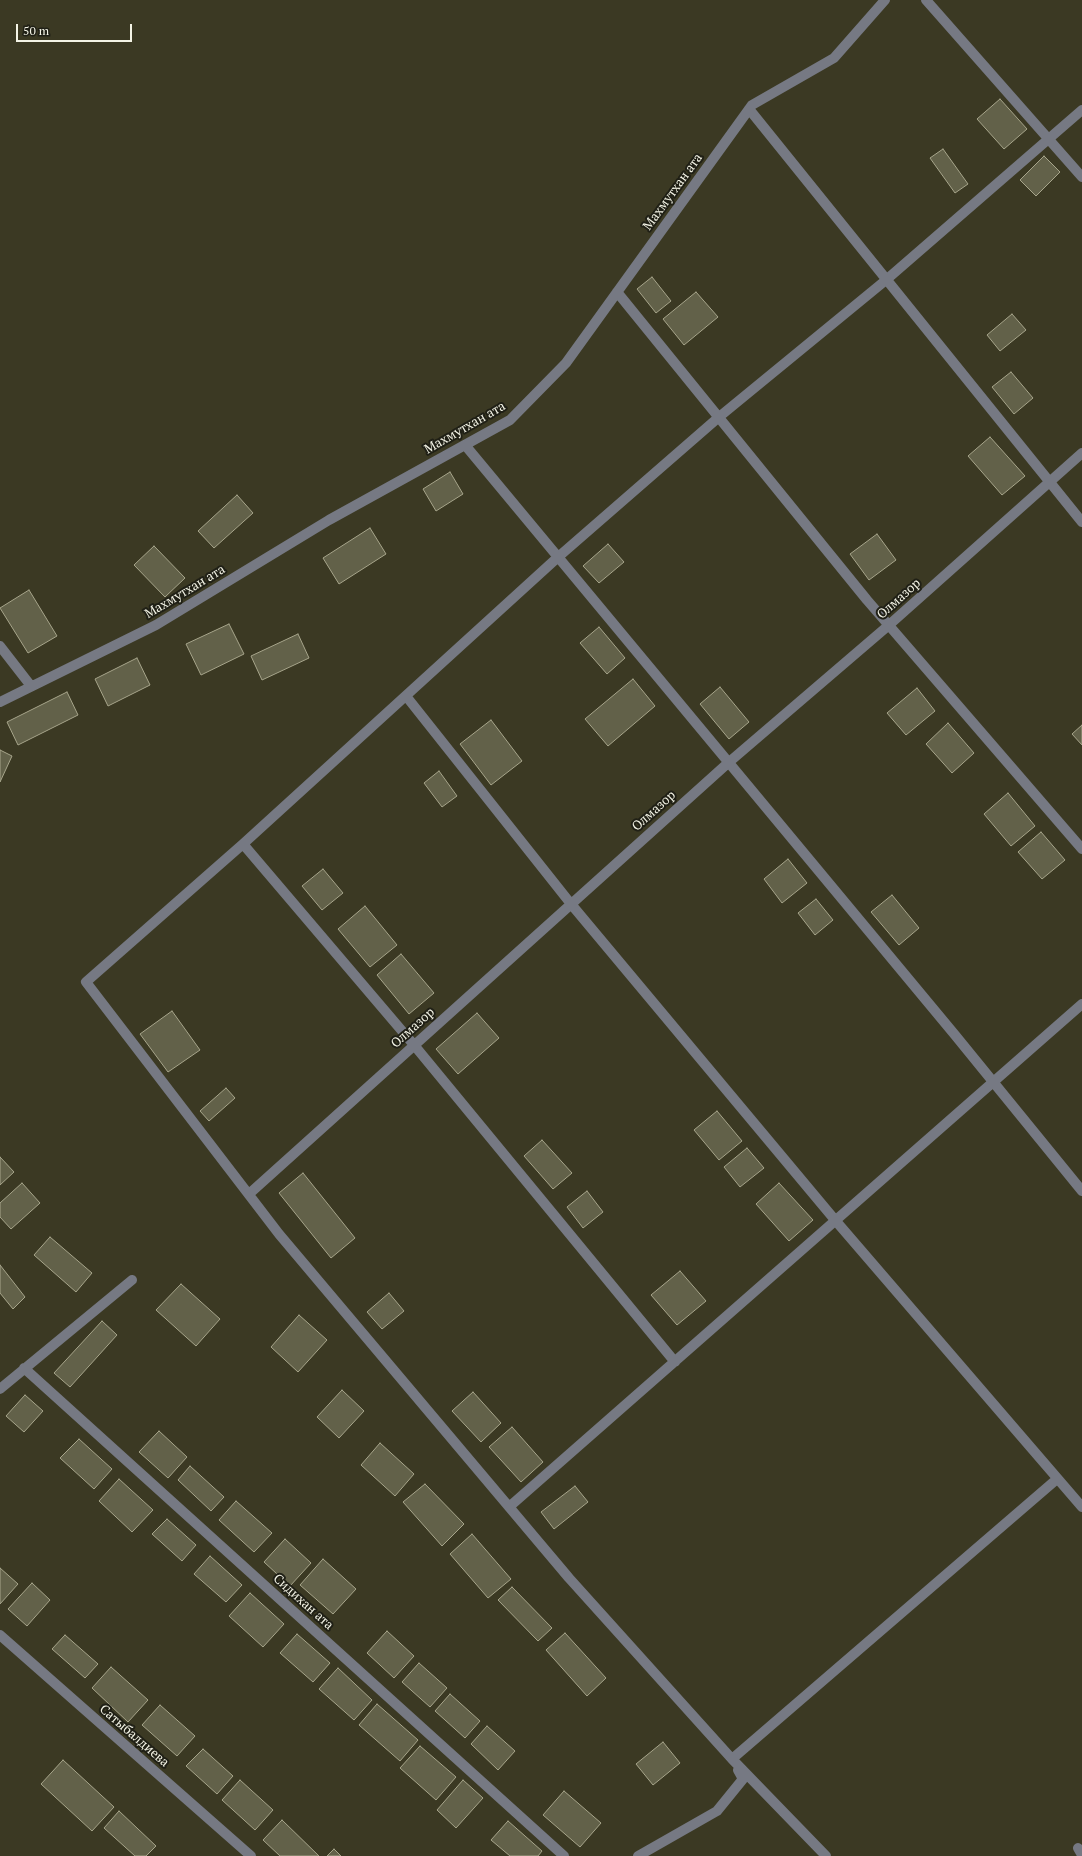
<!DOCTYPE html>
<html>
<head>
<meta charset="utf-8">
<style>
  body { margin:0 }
  #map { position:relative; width:1082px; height:1856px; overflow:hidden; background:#3b3923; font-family:"PT Serif",serif }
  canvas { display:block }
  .scale { position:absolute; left:16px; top:24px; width:116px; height:18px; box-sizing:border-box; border:2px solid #f4f4e6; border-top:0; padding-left:5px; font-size:12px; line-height:14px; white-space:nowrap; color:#f4f4e6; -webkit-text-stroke:3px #202016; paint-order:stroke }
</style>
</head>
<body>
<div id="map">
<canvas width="1082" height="1856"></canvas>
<div class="scale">50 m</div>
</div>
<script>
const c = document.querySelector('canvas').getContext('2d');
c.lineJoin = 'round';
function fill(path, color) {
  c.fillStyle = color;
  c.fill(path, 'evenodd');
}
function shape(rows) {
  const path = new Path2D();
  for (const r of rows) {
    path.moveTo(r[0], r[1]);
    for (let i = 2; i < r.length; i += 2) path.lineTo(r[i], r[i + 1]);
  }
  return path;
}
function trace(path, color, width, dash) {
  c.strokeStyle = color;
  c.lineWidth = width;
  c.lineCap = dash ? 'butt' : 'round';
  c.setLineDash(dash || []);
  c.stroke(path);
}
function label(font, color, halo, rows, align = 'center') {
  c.font = font + ' "PT Serif",serif';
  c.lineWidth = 4;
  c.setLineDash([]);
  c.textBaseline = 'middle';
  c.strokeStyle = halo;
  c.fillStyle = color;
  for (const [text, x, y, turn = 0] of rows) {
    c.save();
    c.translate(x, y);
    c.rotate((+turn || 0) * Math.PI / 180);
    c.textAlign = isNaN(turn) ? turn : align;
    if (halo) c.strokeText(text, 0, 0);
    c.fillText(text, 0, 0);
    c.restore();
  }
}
const building = shape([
  [1000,99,1027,129,1004,149,977,119,1000,99],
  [943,149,968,184,955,193,930,158,943,149],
  [1044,156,1060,172,1036,196,1020,180,1044,156],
  [652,277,671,301,656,313,637,289,652,277],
  [696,292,718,317,684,345,663,319,696,292],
  [1012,314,1026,330,1000,351,987,335,1012,314],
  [1011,372,1033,398,1014,414,992,387,1011,372],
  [990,437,1025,476,1002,495,968,456,990,437],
  [450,472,463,494,436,511,423,489,450,472],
  [237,495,253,513,214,548,198,531,237,495],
  [370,528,386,554,339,584,323,558,370,528],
  [877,534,896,560,869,580,850,554,877,534],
  [608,544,624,562,599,583,583,566,608,544],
  [154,546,185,578,165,597,134,565,154,546],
  [29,590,57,636,28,653,0,608,29,590],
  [229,624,244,654,201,675,186,644,229,624],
  [599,627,625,658,607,674,580,643,599,627],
  [298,634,309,658,262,680,251,656,298,634],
  [137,658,150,685,108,706,95,679,137,658],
  [633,679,655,706,608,746,585,719,633,679],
  [720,687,749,722,729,739,700,704,720,687],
  [917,688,935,711,906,735,887,713,917,688],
  [67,692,78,715,18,745,7,722,67,692],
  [491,720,522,761,491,785,460,744,491,720],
  [948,723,974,753,952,773,926,744,948,723],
  [1082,725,1082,745,1072,734,1082,725],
  [0,750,12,756,0,782,0,750],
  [439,771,457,796,442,807,424,783,439,771],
  [1008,793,1035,826,1011,846,984,814,1008,793],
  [1041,832,1065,860,1042,879,1018,852,1041,832],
  [788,859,807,883,782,903,764,879,788,859],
  [323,869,343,893,322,910,302,886,323,869],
  [892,895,919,928,899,945,871,912,892,895],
  [816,899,833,920,815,935,798,913,816,899],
  [365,906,397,945,370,967,338,929,365,906],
  [401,954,434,993,409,1014,377,975,401,954],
  [172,1011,200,1050,168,1072,140,1034,172,1011],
  [477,1013,499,1038,458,1074,436,1049,477,1013],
  [226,1088,235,1098,209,1121,200,1111,226,1088],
  [717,1111,742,1141,719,1160,694,1130,717,1111],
  [542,1140,572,1173,553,1189,524,1156,542,1140],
  [747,1148,764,1168,740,1187,724,1167,747,1148],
  [0,1157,14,1172,0,1185,0,1157],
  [303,1173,355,1238,331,1258,279,1193,303,1173],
  [22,1183,40,1203,11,1229,0,1217,0,1203,22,1183],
  [779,1183,813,1220,789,1241,756,1204,779,1183],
  [587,1191,603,1212,583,1228,567,1207,587,1191],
  [50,1237,92,1273,76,1292,34,1255,50,1237],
  [0,1265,25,1297,13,1309,0,1293,0,1265],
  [680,1271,706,1301,677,1325,651,1295,680,1271],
  [181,1284,220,1319,196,1346,156,1310,181,1284],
  [389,1293,404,1311,382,1329,367,1312,389,1293],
  [299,1315,327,1340,298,1372,271,1347,299,1315],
  [102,1321,117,1335,70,1387,54,1373,102,1321],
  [342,1390,364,1411,339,1438,317,1417,342,1390],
  [473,1392,501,1423,481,1442,452,1411,473,1392],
  [25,1395,43,1411,24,1432,6,1416,25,1395],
  [512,1427,543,1462,521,1482,489,1447,512,1427],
  [159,1431,187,1457,168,1478,139,1452,159,1431],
  [79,1439,112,1469,94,1489,60,1458,79,1439],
  [380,1443,414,1474,395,1496,361,1465,380,1443],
  [190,1466,224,1497,211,1511,178,1480,190,1466],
  [119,1479,153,1510,132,1532,99,1501,119,1479],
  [425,1484,464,1524,442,1546,403,1502,425,1484],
  [575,1486,588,1502,554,1529,541,1512,575,1486],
  [236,1501,272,1533,254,1552,219,1520,236,1501],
  [167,1519,196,1545,182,1561,152,1534,167,1519],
  [472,1534,511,1579,488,1598,450,1554,472,1534],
  [285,1539,311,1563,290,1586,264,1562,285,1539],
  [210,1556,242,1585,226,1602,194,1574,210,1556],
  [323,1559,356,1589,333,1614,300,1585,323,1559],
  [0,1568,18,1584,0,1604,0,1568],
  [32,1583,50,1600,27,1626,8,1609,32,1583],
  [512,1587,552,1628,538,1641,498,1600,512,1587],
  [250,1593,284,1624,263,1647,229,1616,250,1593],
  [387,1631,414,1656,394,1678,367,1653,387,1631],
  [565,1633,606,1678,587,1696,546,1650,565,1633],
  [297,1634,330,1663,313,1682,280,1653,297,1634],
  [65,1635,98,1664,85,1678,52,1649,65,1635],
  [419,1663,447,1688,430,1707,402,1682,419,1663],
  [111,1667,148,1700,128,1722,92,1688,111,1667],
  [338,1668,372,1700,354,1720,319,1689,338,1668],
  [450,1694,480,1721,465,1738,435,1711,450,1694],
  [377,1704,418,1740,400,1761,359,1725,377,1704],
  [160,1705,195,1736,177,1756,142,1725,160,1705],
  [487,1726,515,1751,498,1770,471,1744,487,1726],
  [663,1742,680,1763,653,1785,636,1764,663,1742],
  [420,1746,456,1777,436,1800,400,1768,420,1746],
  [203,1749,233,1776,217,1794,186,1766,203,1749],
  [63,1760,114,1807,92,1831,41,1784,63,1760],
  [240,1780,273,1810,255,1830,222,1800,240,1780],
  [463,1780,483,1798,456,1828,437,1810,463,1780],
  [564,1791,601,1823,580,1847,543,1815,564,1791],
  [119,1811,156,1846,146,1856,135,1856,104,1828,119,1811],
  [282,1820,319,1856,280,1856,263,1840,282,1820],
  [508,1821,542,1851,538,1856,510,1856,491,1840,508,1821],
  [334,1849,341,1856,327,1856,334,1849]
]);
const minor = shape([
  [926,0,1082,177],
  [749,109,1082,522],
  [617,292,867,600,1082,849],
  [465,445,955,1035,1082,1191],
  [0,646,31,686],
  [406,696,571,904,835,1220,1082,1507],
  [0,702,156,625,329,520,510,420,566,363,752,105,834,58,885,0],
  [243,844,414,1045,675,1362],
  [249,1194,728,763,889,625,1082,453],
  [24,1368,564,1856],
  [0,1389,132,1280],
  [509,1507,1082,1004],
  [0,1635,251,1856],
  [732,1759,1057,1479],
  [1078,1848,1082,1855],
  [638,1856,717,1811,743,1779,738,1770],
  [826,1856,732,1759,569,1578,279,1234,86,982,243,844,557,558,719,417,886,280,1082,110]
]);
const streetNames = [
  ["Махмутхан ата",673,192,-54],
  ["Махмутхан ата",465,428,-30],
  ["Махмутхан ата",185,592,-31],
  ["Олмазор",899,599,-42],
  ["Олмазор",654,811,-42],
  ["Олмазор",413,1028,-42],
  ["Сидихан ата",303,1602,42],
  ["Сатыбалдиева",134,1736,41]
];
fill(building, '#626149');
trace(building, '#a7a58b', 1);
trace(minor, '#767983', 10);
label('13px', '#f4f4e6', '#202016', streetNames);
</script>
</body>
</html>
